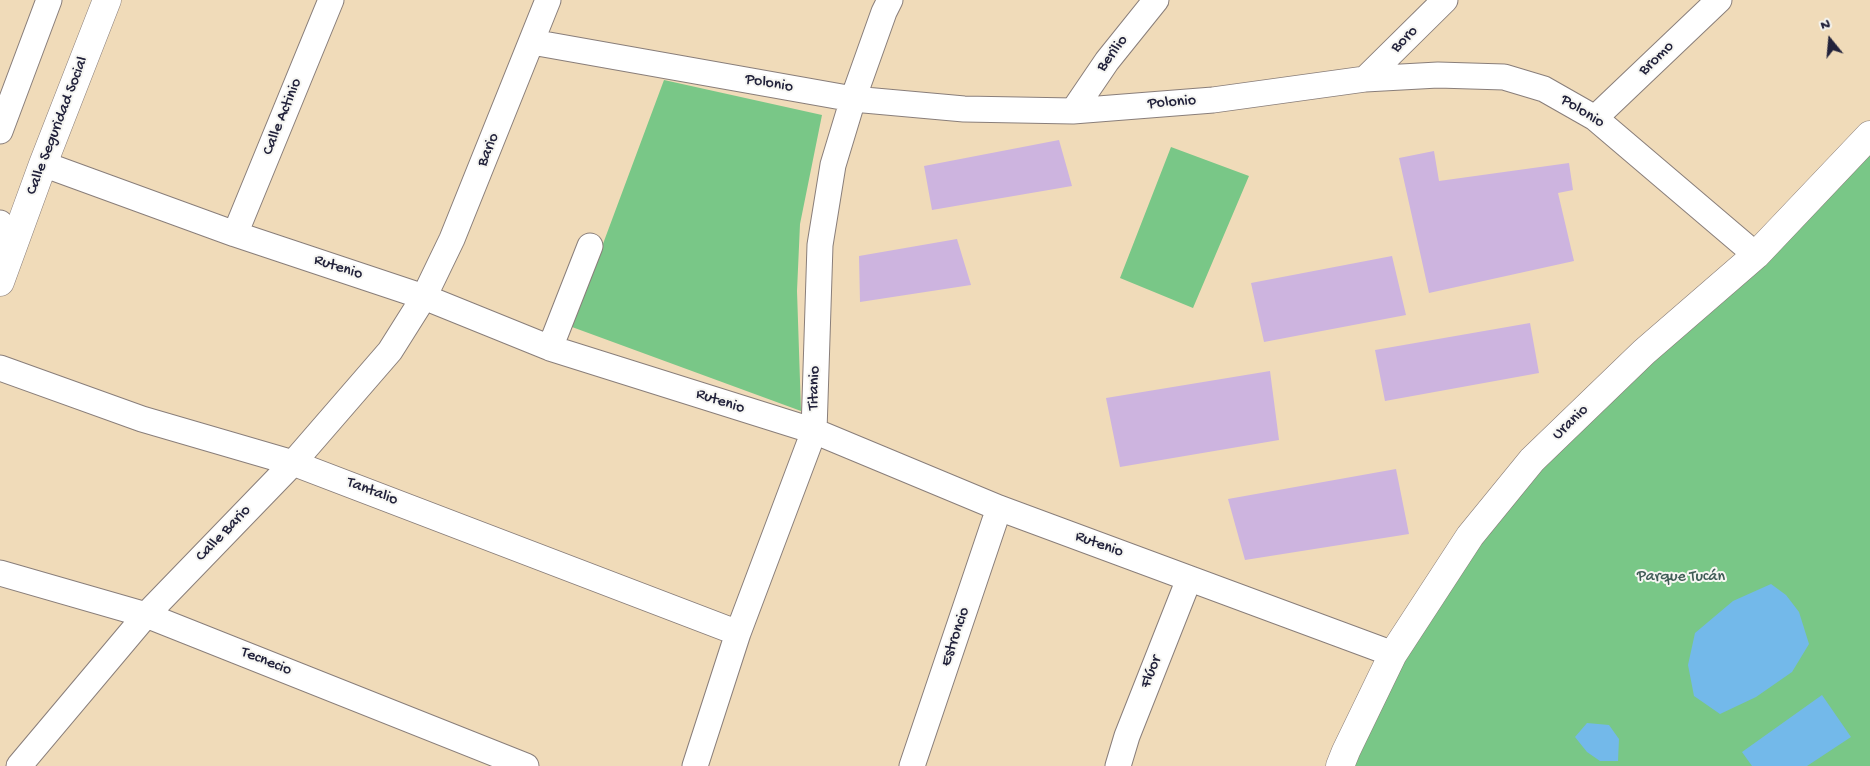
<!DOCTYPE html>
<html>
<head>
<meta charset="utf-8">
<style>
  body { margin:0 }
  #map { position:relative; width:1870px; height:766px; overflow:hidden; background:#f0dbb9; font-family:"Gochi Hand",sans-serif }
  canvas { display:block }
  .north { position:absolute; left:1805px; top:15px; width:50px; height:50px; -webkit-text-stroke:4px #f6f6f2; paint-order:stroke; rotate:343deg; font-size:14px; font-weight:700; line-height:20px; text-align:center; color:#22223b }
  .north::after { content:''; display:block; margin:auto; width:18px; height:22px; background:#22223b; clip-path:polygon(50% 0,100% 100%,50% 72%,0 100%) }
</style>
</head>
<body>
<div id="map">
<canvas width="1870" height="766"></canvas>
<div class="north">N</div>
</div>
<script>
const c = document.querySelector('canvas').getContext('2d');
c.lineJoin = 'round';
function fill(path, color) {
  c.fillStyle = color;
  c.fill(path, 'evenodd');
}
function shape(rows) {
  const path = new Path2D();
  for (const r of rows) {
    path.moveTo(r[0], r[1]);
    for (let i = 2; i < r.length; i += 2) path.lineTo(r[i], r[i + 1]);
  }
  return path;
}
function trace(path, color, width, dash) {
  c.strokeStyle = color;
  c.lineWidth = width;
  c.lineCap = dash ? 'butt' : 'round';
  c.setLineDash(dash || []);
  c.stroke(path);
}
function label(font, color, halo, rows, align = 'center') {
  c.font = font + ' "Gochi Hand",sans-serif';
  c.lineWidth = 4;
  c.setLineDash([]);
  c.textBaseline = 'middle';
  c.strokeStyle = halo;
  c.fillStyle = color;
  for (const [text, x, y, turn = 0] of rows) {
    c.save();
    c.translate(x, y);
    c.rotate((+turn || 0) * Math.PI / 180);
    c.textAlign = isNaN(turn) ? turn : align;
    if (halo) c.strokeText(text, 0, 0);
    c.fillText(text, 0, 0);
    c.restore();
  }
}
const green = shape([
  [664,80,822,115,800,224,797,291,801,411,572,327],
  [1870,135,1870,766,1340,766,1470,536],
  [1171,147,1249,176,1193,308,1120,278]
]);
const water = shape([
  [1771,584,1786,595,1799,612,1809,644,1792,672,1756,697,1720,714,1694,696,1688,665,1695,633,1733,601],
  [1822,695,1851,737,1807,766,1752,766,1742,752],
  [1587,723,1609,725,1619,739,1618,761,1600,761,1587,752,1575,737]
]);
const building = shape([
  [1059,140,1072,186,932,210,924,166],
  [1434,151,1439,181,1569,163,1573,190,1558,193,1574,261,1429,293,1399,158],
  [957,239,971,285,860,302,859,256],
  [1392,256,1406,315,1264,342,1251,283],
  [1530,323,1539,373,1385,401,1375,350],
  [1270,371,1279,440,1120,467,1106,398],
  [1396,469,1409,534,1245,560,1228,499]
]);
const minor = shape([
  [532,42,853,99,964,109,1073,111,1213,100,1365,79,1438,75,1504,77,1544,89,1595,118,1756,255],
  [1365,79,1445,0],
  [1073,111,1107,61,1156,0],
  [1595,118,1719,0],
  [0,131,49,0],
  [43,164,235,234,424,297,550,348,814,431,999,508,1393,654],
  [0,223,11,252],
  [235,234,331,0],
  [550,348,590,246],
  [0,368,142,419,293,463,738,633],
  [0,573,146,615,526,766],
  [19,766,146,615,293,463,390,351,424,297,452,239,548,0],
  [695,766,738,633,814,431,820,245,833,165,853,99,884,12,890,0],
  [912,766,999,508],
  [1118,766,1127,736,1189,579]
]);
const tertiary = shape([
  [0,282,43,164,107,0],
  [1340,766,1346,751,1393,654,1470,536,1532,460,1644,352,1756,255,1870,135]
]);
const streetNames = [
  ["Boro",1405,40,-45],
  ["Berilio",1113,54,-53],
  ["Bromo",1657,59,-44],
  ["Polonio",769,84,10],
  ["Polonio",1172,103,-4],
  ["Polonio",1582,112,32],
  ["Calle Actinio",283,117,-68],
  ["Calle Seguridad Social",58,126,-69],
  ["Bario",489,150,-68],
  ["Rutenio",338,268,18],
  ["Titanio",815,388,-88],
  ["Rutenio",720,402,18],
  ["Uranio",1571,423,-44],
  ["Tantalio",372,492,21],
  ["Calle Bario",224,534,-46],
  ["Rutenio",1099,545,20],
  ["Estroncio",956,637,-71],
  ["Tecnecio",266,662,22],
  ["Flúor",1152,672,-69]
];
const parkNames = [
  ["Parque Tucán",1681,578]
];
fill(green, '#79c787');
fill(water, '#73b9ea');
fill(building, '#cdb4df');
trace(minor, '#897e7a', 27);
trace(tertiary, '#897e7a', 29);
trace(minor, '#fff', 25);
trace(tertiary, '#fff', 28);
label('16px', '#22223b', '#f6f6f2', streetNames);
label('16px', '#405c56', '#f6f6f2', parkNames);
</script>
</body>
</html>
